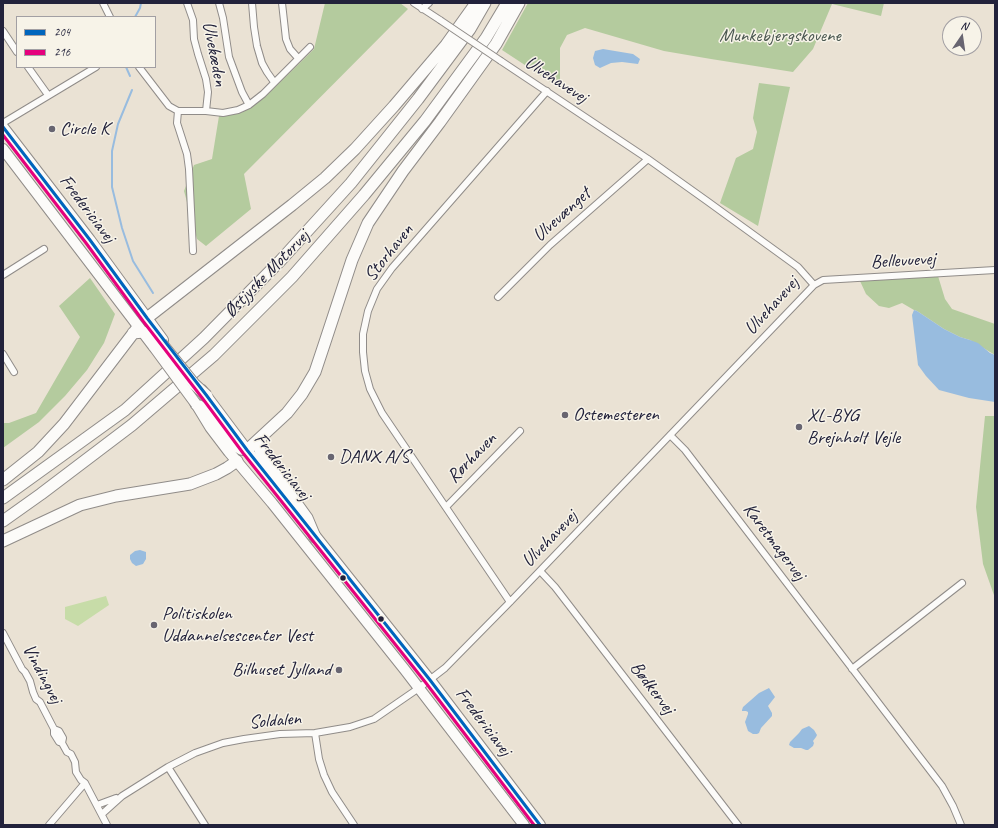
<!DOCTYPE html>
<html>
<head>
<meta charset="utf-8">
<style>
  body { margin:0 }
  #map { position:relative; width:998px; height:828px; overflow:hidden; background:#eae2d4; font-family:Caveat,sans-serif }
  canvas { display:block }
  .frame { position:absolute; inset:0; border:4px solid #22223b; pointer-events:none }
  .legend { position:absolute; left:16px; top:16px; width:140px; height:52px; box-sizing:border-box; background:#f7f3e8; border:1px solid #a29fa3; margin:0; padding:5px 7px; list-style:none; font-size:12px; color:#22223b }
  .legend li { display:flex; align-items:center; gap:8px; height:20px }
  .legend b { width:20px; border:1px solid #a29fa3 }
  .north { position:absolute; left:942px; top:16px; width:40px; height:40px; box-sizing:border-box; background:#f7f3e8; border:1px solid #a29fa3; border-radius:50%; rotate:13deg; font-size:11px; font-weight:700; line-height:16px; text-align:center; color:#22223b }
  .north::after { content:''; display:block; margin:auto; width:14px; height:18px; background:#686571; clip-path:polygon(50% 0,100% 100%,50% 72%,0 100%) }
</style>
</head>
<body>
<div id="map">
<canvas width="998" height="828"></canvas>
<div class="frame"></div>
<ul class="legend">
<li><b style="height:5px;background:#0065bd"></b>204</li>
<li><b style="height:5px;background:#e5007d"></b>216</li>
</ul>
<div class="north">N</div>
</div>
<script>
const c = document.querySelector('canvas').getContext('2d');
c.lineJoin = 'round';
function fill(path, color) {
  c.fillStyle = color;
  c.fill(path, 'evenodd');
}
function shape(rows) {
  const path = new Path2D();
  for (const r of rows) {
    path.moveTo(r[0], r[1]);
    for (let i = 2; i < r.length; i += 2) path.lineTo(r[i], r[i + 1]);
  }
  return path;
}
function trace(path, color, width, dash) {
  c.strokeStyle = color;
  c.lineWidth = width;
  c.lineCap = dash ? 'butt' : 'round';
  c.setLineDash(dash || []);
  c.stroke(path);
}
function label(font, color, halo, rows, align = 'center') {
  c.font = font + ' Caveat,sans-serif';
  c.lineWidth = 3;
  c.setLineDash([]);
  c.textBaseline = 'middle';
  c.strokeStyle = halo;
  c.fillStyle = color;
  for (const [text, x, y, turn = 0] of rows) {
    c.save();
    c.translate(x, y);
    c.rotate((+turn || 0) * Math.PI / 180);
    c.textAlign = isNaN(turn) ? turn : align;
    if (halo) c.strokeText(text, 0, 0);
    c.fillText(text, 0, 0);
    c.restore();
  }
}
const green = shape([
  [106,596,109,605,78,626,65,619,65,607]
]);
const forest = shape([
  [325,3,400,3,408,9,244,174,251,209,206,246,197,239,184,191,194,165,212,159,219,116,241,113,265,97,314,49],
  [528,3,884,3,881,16,832,4,813,49,793,72,711,59,664,51,585,28,567,35,560,48,560,88,502,50],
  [759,83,790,87,758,226,720,203,736,158,753,149,757,132,753,118],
  [938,276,945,299,952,309,995,324,995,355,970,340,960,337,944,329,917,311,914,310,902,303,889,308,879,306,866,294,860,281],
  [90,278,115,314,104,343,87,370,65,396,39,422,3,448,3,423,9,423,36,413,80,337,59,306],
  [985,416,995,416,995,598,983,564,976,507]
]);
const water = shape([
  [603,49,633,54,640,59,638,64,622,62,611,63,600,68,595,65,593,58,595,51],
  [914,310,917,311,944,329,960,337,970,340,978,343,990,353,995,355,995,402,969,398,939,390,926,376,918,365,912,315],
  [140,550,146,552,146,559,143,564,136,566,132,563,130,559,130,555,135,551],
  [769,688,775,697,768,706,772,713,772,716,761,728,759,733,757,734,753,734,748,731,745,722,748,714,748,712,746,711,742,711,742,710,743,707,759,693],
  [809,726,814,730,817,735,816,737,813,741,814,743,813,746,808,750,806,750,801,748,794,748,789,745,790,742,799,733,802,729]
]);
const stream = shape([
  [135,17,140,8,141,3],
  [126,67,130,76],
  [132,90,118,124,112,151,112,187,122,228,133,261,153,293],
  [995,469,995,470]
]);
const minor = shape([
  [103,3,110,17],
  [187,3,193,20,194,39,198,54,206,79,208,92,206,111],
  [219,3,223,18,229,57,242,92,249,105],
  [252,3,254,27,257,46,262,63,267,72,274,82],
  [282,3,286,39,290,49,298,58],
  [414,3,440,20],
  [422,9,429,3],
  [3,31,17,52],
  [501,61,648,159,707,201,798,267,814,285],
  [28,67,48,95],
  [139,67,169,106,178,111,206,111,223,113,238,110,249,105,263,94,310,47],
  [178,111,177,123,187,154,189,169,193,251],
  [3,123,96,67],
  [3,275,44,249],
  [498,297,550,245,648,159],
  [3,354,14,372],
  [670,435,685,450,942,786,953,806,961,825],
  [446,507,520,431],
  [540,571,555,587,738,825],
  [510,602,382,413,370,389,365,371,363,352,363,334,368,311,377,289,392,268,547,91],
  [3,633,22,669,25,672,30,681,33,692,36,699,40,702,54,729,59,731,63,738,62,743],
  [852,669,962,583],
  [54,729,54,734,59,742,62,743,67,752,71,754,75,762,76,772,81,780,85,783,107,825],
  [315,733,319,759,324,775,332,792,354,825],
  [168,767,205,825],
  [97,805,116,798],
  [102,814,122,796,168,767,195,753,223,743,244,739,280,734,315,733,350,727,374,719,419,688,445,668,510,602,814,285,823,280,995,270],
  [49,825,85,783]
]);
const primary = shape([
  [3,127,90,240,163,340],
  [3,149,154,347],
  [202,390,247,450,430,680,540,825],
  [196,404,210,427,229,452,272,503,405,670,524,825]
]);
const motorway = shape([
  [147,318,292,205,325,178,355,149,394,106,446,45,476,3],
  [133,333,143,332,157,339,161,343],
  [196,404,207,411,220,429,234,445,241,449,247,450,287,413,302,394,315,372,325,342,352,260,368,223,403,171,440,122,496,44,519,3],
  [261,437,259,445,260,450,263,457,307,518,315,537],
  [3,480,38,452,64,424,138,327],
  [3,498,125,410,204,338,281,260,351,183,418,99,470,29,485,3],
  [3,521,41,494,132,425,214,355,292,277,364,195,425,121,486,38,507,3],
  [3,541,80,505,116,496,190,484,216,474,227,468,237,461]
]);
const minorBridge = shape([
  [440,20,501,61]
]);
const primaryBridge = shape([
  [154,347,196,404]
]);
const motorwayBridge = shape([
  [161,343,194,384,207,396]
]);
const bus1 = shape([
  [3,127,90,240,147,318,207,396,247,450,430,680,540,825]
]);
const bus2 = shape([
  [3,135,86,243,143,321,203,399,243,453,426,683,534,825]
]);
const markers = [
  [52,129,4,"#686571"],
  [565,415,4,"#686571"],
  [799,427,4,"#686571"],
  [331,457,4,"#686571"],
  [343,578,3.5,"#22223b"],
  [381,619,3.5,"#22223b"],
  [154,625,4,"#686571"],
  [339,670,4,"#686571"]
];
const parkNames = [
  ["Munkebjergskovene",780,36]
];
const streetNames = [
  ["Ulvekæden",214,54,79],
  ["Ulvehavevej",556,80,33],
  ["Fredericiavej",87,209,53],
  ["Ulvevænget",562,215,-42],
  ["Storhaven",389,253,-52],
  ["Bellevuevej",903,261,-3],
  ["Østjyske Motorvej",267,274,-46],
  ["Ulvehavevej",772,306,-48],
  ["Rørhaven",472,458,-46],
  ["Fredericiavej",282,467,52],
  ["Ulvehavevej",550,539,-46],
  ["Karetmagervej",774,542,53],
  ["Vindingvej",42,674,62],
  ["Bødkervej",652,688,53],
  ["Soldalen",275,721,-5],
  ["Fredericiavej",483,722,53]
];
const poiNames = [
  ["Circle K",60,129],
  ["Ostemesteren",573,415],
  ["XL-BYG",807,416],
  ["Brejnholt Vejle",807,438],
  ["DANX A/S",339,457],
  ["Politiskolen",162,614],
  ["Uddannelsescenter Vest",162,636],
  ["Bilhuset Jylland",331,670,"right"]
];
fill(green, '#c7dca8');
fill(forest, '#b4cb9e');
fill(water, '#98bcdf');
trace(stream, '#98bcdf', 2);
trace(minor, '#908c89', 8);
trace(primary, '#908c89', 12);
trace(motorway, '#908c89', 13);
trace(minor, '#fcfbf9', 6);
trace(primary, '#fcfbf9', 10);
trace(motorway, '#fcfbf9', 11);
trace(minorBridge, '#908c89', 8, []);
trace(primaryBridge, '#908c89', 12, []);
trace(motorwayBridge, '#908c89', 13, []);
trace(minorBridge, '#fcfbf9', 6);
trace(primaryBridge, '#fcfbf9', 10);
trace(motorwayBridge, '#fcfbf9', 11);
trace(bus1, '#0065bd', 3);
trace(bus2, '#e5007d', 3);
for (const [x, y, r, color] of markers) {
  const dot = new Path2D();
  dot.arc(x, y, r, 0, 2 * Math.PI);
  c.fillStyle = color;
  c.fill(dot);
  trace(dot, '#f7f3e8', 1.5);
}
label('19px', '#4b5851', '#f7f3e8', parkNames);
label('19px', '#22223b', '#f7f3e8', streetNames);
label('19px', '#22223b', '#f7f3e8', poiNames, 'left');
</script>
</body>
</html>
